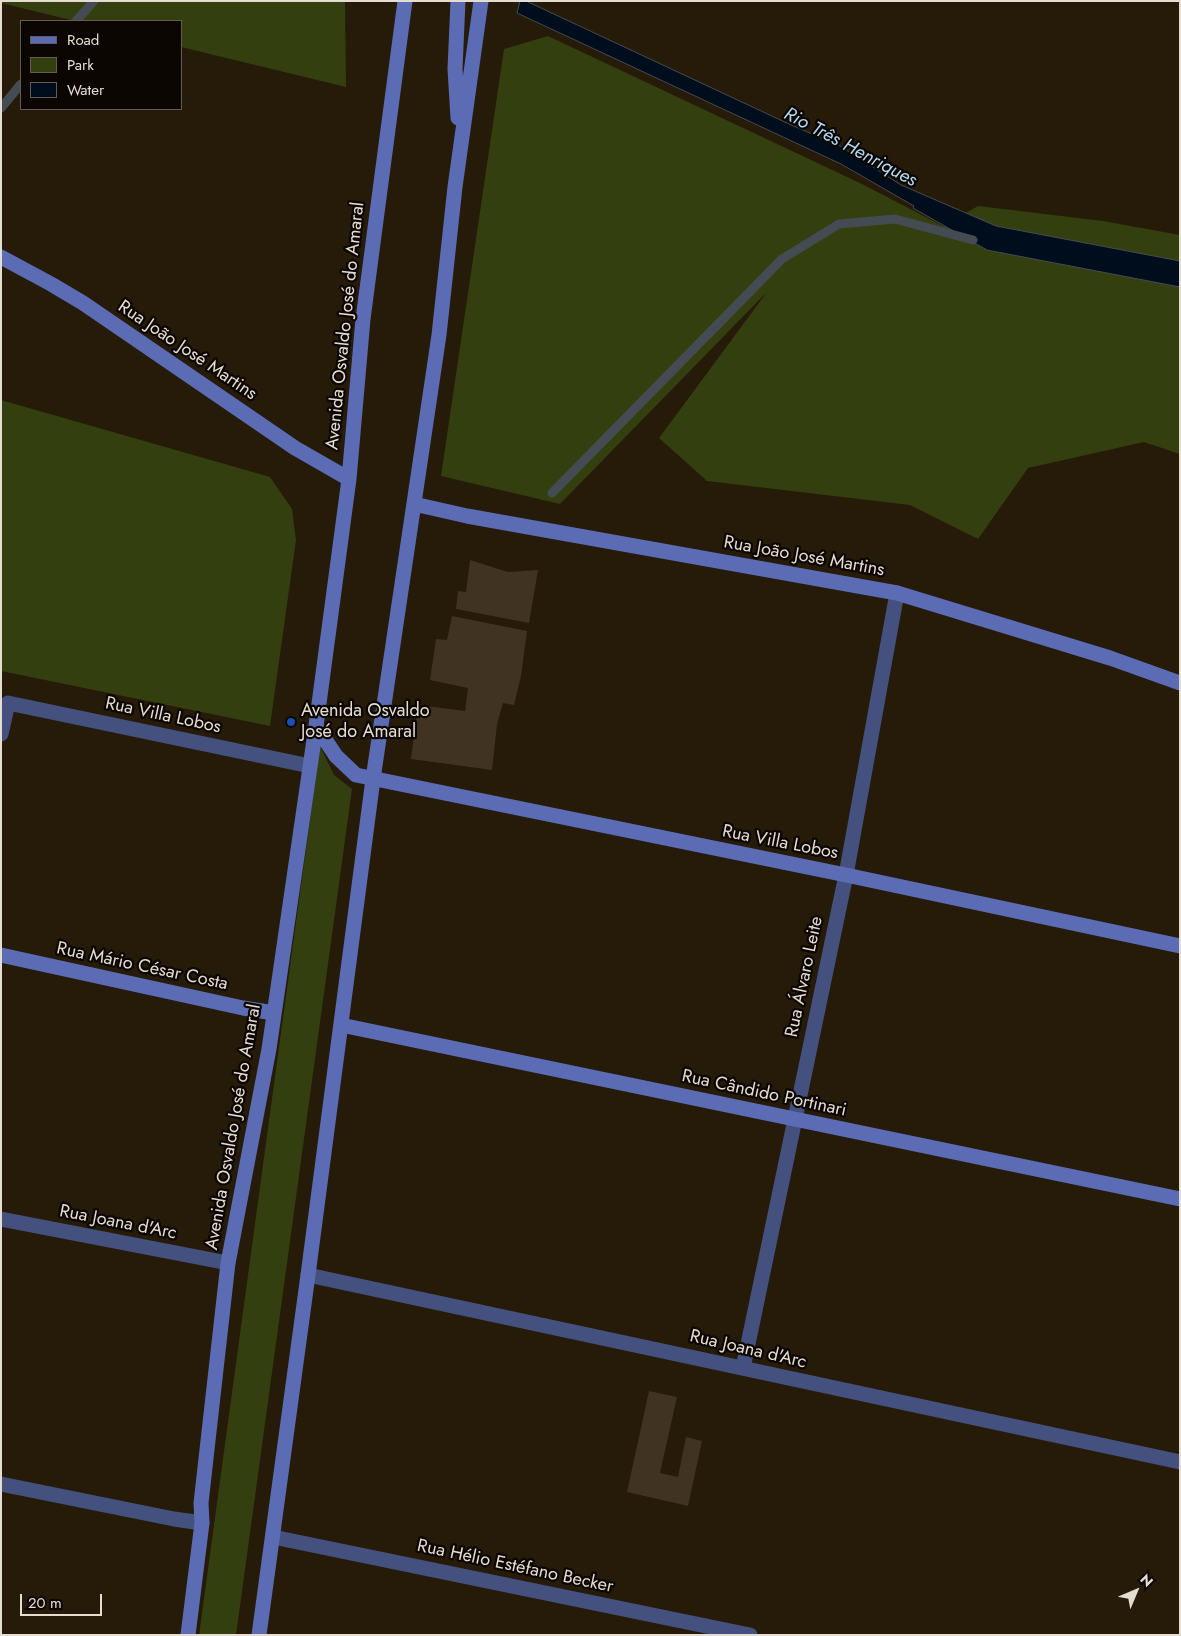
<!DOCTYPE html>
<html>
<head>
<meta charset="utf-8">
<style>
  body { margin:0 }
  #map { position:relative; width:1181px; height:1636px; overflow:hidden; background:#261a09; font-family:Jost,sans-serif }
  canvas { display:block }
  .frame { position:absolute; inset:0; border:2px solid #e6ddd2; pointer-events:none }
  .legend { position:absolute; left:20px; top:20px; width:162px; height:90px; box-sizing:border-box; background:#0b0602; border:1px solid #635c55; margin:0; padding:6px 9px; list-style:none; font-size:15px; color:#e6ddd2 }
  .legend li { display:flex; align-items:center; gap:10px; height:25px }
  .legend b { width:25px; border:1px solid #635c55 }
  .north { position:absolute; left:1111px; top:1566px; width:50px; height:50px; -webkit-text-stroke:4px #0b0602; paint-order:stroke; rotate:45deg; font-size:14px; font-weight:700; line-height:20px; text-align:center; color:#e6ddd2 }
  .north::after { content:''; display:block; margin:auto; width:18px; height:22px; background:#e6ddd2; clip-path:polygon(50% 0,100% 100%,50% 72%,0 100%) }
  .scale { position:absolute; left:20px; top:1594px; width:82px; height:22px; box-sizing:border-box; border:2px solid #e6ddd2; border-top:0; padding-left:6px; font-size:15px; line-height:18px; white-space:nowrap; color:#e6ddd2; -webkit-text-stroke:4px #0b0602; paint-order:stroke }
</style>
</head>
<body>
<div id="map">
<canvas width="1181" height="1636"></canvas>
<div class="frame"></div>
<ul class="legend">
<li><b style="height:6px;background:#5b6cb4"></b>Road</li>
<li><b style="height:14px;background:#343f0f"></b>Park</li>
<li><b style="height:14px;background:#000d1c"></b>Water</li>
</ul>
<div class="north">N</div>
<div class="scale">20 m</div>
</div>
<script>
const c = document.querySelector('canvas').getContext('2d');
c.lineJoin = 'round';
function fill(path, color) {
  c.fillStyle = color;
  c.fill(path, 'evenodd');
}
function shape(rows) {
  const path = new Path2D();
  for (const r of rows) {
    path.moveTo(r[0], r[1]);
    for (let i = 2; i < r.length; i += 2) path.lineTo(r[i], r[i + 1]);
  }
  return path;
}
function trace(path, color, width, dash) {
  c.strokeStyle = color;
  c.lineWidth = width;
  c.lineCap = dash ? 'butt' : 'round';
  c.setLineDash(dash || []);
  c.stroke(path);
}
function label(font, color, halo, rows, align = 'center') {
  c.font = font + ' Jost,sans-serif';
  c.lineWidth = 4.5;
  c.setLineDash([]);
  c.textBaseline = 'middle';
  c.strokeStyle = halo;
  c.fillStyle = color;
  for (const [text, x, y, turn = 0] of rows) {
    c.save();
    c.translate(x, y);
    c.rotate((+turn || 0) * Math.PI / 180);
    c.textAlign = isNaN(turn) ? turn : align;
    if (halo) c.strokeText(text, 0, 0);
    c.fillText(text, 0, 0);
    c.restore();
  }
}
const green = shape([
  [1,1,345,1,346,87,181,47,181,21,75,21,1,3],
  [548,36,862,184,943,226,978,206,1103,221,1180,235,1180,454,1144,442,1028,468,978,539,910,505,707,481,659,438,767,292,560,504,441,476,504,49],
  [1,400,270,477,292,509,296,540,270,726,1,671],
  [320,746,334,775,352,789,236,1635,199,1635]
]);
const water = shape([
  [520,1,526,1,791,125,840,146,901,185,996,226,1180,261,1180,287,987,250,913,208,914,206,907,202,841,164,517,13,520,1]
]);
const stream = shape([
  [76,21,94,1],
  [1,108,21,84],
  [552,493,782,259,839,224,895,219,973,240]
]);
const building = shape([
  [470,560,508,572,538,570,529,623,456,609,458,591,466,592],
  [452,616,527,631,521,676,514,705,503,703,497,724,492,770,411,759,418,705,465,711,468,688,430,680,436,639,447,640],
  [649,1391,677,1397,660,1473,678,1477,686,1437,702,1441,688,1506,627,1492]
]);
const street = shape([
  [1,734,8,703,310,766],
  [1,1219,228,1263],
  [308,1275,1180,1462],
  [743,1368,846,875,897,593],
  [1,1484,174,1519,202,1523],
  [273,1537,750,1635]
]);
const secondary = shape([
  [458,1,455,69,458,118],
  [1,257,51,284,83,303,295,448,349,479],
  [414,504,467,516,897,593,1110,658,1180,683],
  [316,726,336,756,356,775,846,875,1180,946],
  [1,955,243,1008,274,1013],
  [341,1025,1180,1199],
  [188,1635,202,1523,201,1503,228,1263,269,1049,316,726,349,479,363,319,405,1],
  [259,1635,308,1275,373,779,439,335,455,187,481,1]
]);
const markers = [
  [291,722,5,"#1a4fb4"]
];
const streetNames = [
  ["Avenida Osvaldo José do Amaral",346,326,-84],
  ["Rua João José Martins",187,351,34],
  ["Rua João José Martins",804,557,10],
  ["Rua Villa Lobos",163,716,12],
  ["Rua Villa Lobos",780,843,11],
  ["Rua Mário César Costa",142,967,12],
  ["Rua Álvaro Leite",805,977,-78],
  ["Rua Cândido Portinari",764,1094,12],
  ["Avenida Osvaldo José do Amaral",234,1127,-80],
  ["Rua Joana d'Arc",118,1223,11],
  ["Rua Joana d'Arc",748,1350,13],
  ["Rua Hélio Estéfano Becker",515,1567,12]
];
const poiNames = [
  ["Avenida Osvaldo",301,712],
  ["José do Amaral",301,733]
];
const waterNames = [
  ["Rio Três Henriques",850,148,28]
];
fill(green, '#343f0f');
fill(water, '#000d1c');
trace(water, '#454b53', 1);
trace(stream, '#454b53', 9);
fill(building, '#403321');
trace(street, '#44507d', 15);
trace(secondary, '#5b6cb4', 15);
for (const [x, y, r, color] of markers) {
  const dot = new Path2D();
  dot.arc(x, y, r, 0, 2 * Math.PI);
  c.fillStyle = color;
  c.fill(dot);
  trace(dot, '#0b0602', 2);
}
label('18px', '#e6ddd2', '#0b0602', streetNames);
label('18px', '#e6ddd2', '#0b0602', poiNames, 'left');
label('italic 19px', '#b3d9f5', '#0b0602', waterNames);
</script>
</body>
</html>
